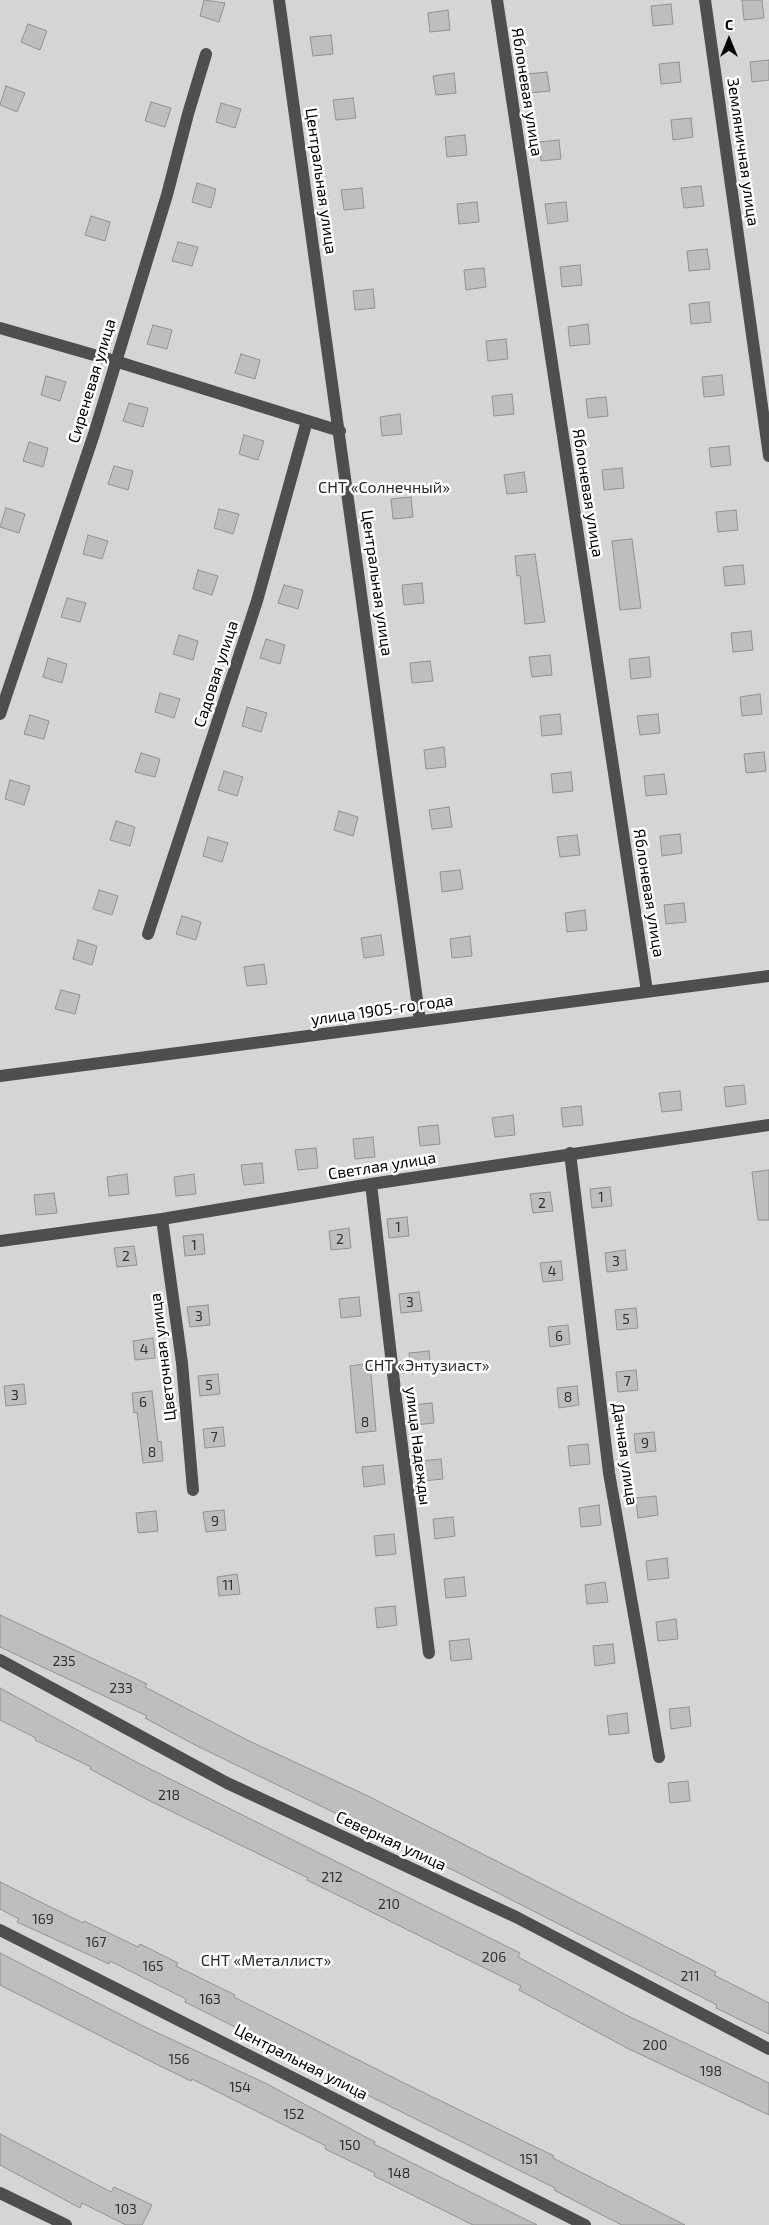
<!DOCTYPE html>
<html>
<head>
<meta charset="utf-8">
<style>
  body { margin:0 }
  #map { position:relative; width:769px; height:2225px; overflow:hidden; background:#fff; font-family:"Exo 2",sans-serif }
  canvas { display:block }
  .north { position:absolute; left:704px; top:15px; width:50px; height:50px; -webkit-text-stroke:4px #fff; paint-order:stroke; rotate:0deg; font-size:14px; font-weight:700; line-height:20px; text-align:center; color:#000 }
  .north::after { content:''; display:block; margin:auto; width:18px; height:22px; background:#000; clip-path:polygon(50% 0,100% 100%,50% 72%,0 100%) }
</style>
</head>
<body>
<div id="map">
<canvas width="769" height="2225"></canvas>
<div class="north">С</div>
</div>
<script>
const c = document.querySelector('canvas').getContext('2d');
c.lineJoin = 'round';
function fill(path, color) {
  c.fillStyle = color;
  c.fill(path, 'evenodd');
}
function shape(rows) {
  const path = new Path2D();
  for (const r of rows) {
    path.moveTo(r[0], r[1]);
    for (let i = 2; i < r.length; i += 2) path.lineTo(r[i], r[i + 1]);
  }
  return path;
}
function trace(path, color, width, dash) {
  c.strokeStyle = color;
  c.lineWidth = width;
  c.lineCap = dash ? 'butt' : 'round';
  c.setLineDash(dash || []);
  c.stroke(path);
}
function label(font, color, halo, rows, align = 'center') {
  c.font = font + ' "Exo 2",sans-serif';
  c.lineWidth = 5;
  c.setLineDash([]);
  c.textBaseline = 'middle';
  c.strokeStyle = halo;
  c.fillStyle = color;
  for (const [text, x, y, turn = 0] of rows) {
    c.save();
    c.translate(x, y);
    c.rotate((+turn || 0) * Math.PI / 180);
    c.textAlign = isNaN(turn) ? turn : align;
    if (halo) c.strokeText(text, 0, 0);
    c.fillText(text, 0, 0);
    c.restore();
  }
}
const green = shape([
  [0,0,769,0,769,2225,0,2225]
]);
const building = shape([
  [204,0,225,3,219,22,200,16,204,0],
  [742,0,762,0,764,18,744,20,742,0],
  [671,4,673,24,653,26,651,6,671,4],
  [448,10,450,30,430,32,428,13,448,10],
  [28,24,47,31,40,50,21,42,28,24],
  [331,35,333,54,313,56,310,37,331,35],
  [769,60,769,80,752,82,750,62,769,60],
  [679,62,681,82,661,84,659,64,679,62],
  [547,72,550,91,529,93,527,74,547,72],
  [454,73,456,93,436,95,433,76,454,73],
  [6,86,25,93,17,112,0,105,6,86],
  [353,98,356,118,336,120,333,100,353,98],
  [151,102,171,108,165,127,145,121,151,102],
  [221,103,241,109,235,128,216,122,221,103],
  [691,118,693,137,673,140,671,120,691,118],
  [465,135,467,155,447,157,445,137,465,135],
  [559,140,561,159,541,161,539,142,559,140],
  [197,183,216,189,211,208,192,202,197,183],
  [701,186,704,206,684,208,681,188,701,186],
  [362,188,364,208,344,210,341,190,362,188],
  [477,202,479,222,459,224,457,204,477,202],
  [566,202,568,221,548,224,545,204,566,202],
  [91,216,110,222,105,241,85,235,91,216],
  [178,242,198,247,192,266,172,261,178,242],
  [707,249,710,269,689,271,687,251,707,249],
  [580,265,582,285,562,287,560,267,580,265],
  [484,268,486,287,466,290,464,270,484,268],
  [373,289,375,308,355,310,353,291,373,289],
  [709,302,711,322,691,324,689,304,709,302],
  [588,324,590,344,570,346,568,327,588,324],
  [153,325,172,330,167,349,147,344,153,325],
  [506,339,508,359,488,361,486,341,506,339],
  [241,354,260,360,255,379,235,373,241,354],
  [722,375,724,395,704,397,702,377,722,375],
  [46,376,66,382,60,401,41,395,46,376],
  [512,394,514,414,494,416,492,396,512,394],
  [606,397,608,416,588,418,586,399,606,397],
  [129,403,148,408,143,427,123,421,129,403],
  [400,414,402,434,382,436,380,417,400,414],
  [244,435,264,441,258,460,239,454,244,435],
  [29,442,48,448,43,467,23,461,29,442],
  [729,446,731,465,711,467,709,448,729,446],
  [114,466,133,471,128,490,108,484,114,466],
  [622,468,624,488,604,490,602,470,622,468],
  [524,472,527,492,507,494,504,475,524,472],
  [411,497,413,517,393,519,391,499,411,497],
  [6,508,25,514,19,533,0,527,6,508],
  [219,509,239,514,233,534,214,528,219,509],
  [736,510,738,530,718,532,716,512,736,510],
  [88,535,108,541,102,559,83,554,88,535],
  [632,539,641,608,620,610,612,541,632,539],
  [535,554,545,622,525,624,520,575,517,576,515,556,535,554],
  [743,565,745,584,725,586,723,567,743,565],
  [198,570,218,576,212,595,193,589,198,570],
  [422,583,424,603,404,605,402,585,422,583],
  [284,585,303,590,298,609,278,603,284,585],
  [67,598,86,603,80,622,61,617,67,598],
  [751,631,753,650,733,652,731,633,751,631],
  [179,635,198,641,193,660,173,654,179,635],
  [266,639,285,645,280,664,260,658,266,639],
  [550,655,552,675,532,677,529,657,550,655],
  [649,657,651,677,631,679,629,659,649,657],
  [48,658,67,664,62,683,43,677,48,658],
  [430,661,433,681,412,683,410,663,430,661],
  [160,693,180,699,174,718,155,712,160,693],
  [760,694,762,714,742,716,740,697,760,694],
  [247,707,267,713,261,732,242,726,247,707],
  [560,714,562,734,542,736,540,716,560,714],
  [658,714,660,733,640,735,637,716,658,714],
  [30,715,49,721,44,739,24,734,30,715],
  [444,747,446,767,426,769,424,750,444,747],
  [764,752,766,771,746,773,744,754,764,752],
  [141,753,160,759,155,777,135,772,141,753],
  [224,771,243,777,237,796,218,790,224,771],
  [571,772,573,791,553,793,551,774,571,772],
  [664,774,667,794,646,796,644,776,664,774],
  [10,780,30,786,24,805,5,799,10,780],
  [449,807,452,827,432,829,429,810,449,807],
  [339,811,358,817,353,836,334,830,339,811],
  [116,821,135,827,130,846,110,840,116,821],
  [680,834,682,853,662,856,660,836,680,834],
  [577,835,580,855,560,857,557,837,577,835],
  [208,837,228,843,222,862,203,856,208,837],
  [460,870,463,889,442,892,440,872,460,870],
  [99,890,118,896,112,915,93,909,99,890],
  [684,903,686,922,666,924,664,905,684,903],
  [585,910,587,930,567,932,565,913,585,910],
  [182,916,201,922,196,940,176,934,182,916],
  [381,935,384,955,364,958,361,938,381,935],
  [470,936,472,956,452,958,450,939,470,936],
  [78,940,97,946,92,965,73,959,78,940],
  [264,964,267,984,247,986,244,967,264,964],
  [61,990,80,995,75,1014,55,1009,61,990],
  [744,1085,746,1104,726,1107,724,1087,744,1085],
  [680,1091,682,1110,662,1112,659,1093,680,1091],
  [581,1106,583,1125,563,1127,561,1108,581,1106],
  [513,1115,515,1135,495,1137,492,1118,513,1115],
  [438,1125,440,1144,420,1146,418,1127,438,1125],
  [373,1137,375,1157,355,1159,353,1139,373,1137],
  [316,1148,318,1168,298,1170,295,1150,316,1148],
  [262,1163,264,1183,244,1185,241,1165,262,1163],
  [769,1170,769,1220,758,1220,752,1172,769,1170],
  [127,1174,129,1194,109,1196,107,1177,127,1174],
  [194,1174,196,1194,176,1196,174,1177,194,1174],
  [610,1187,612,1206,592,1208,590,1189,610,1187],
  [550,1192,553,1211,533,1213,530,1194,550,1192],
  [54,1193,57,1213,36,1215,34,1195,54,1193],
  [407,1217,409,1236,389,1238,387,1219,407,1217],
  [349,1228,351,1248,331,1250,329,1231,349,1228],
  [203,1234,205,1254,185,1256,183,1236,203,1234],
  [134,1246,137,1265,117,1267,114,1248,134,1246],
  [625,1250,627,1270,607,1272,605,1253,625,1250],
  [561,1261,563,1280,543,1282,540,1263,561,1261],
  [419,1292,422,1311,401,1313,399,1294,419,1292],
  [359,1297,361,1316,341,1318,339,1299,359,1297],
  [208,1305,210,1325,190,1327,187,1307,208,1305],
  [636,1308,638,1328,617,1330,615,1310,636,1308],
  [568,1325,570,1344,550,1347,548,1327,568,1325],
  [153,1338,155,1358,135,1360,133,1341,153,1338],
  [429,1351,431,1370,411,1373,409,1353,429,1351],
  [370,1363,376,1431,356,1433,350,1366,370,1363],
  [636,1370,638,1390,618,1392,616,1372,636,1370],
  [218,1374,220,1394,200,1396,198,1376,218,1374],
  [24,1384,26,1404,6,1406,4,1386,24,1384],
  [577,1386,579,1405,559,1408,557,1388,577,1386],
  [152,1391,158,1442,161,1441,163,1461,143,1463,137,1412,134,1413,132,1393,152,1391],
  [432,1403,434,1423,414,1425,412,1405,432,1403],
  [223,1427,225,1446,205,1448,203,1429,223,1427],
  [654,1432,656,1451,636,1453,634,1434,654,1432],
  [588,1444,590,1464,570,1466,568,1446,588,1444],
  [441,1459,443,1479,423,1481,421,1461,441,1459],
  [383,1465,385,1484,364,1487,362,1467,383,1465],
  [656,1496,658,1515,638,1518,636,1498,656,1496],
  [599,1505,601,1525,581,1527,579,1508,599,1505],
  [224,1510,226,1530,206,1532,203,1512,224,1510],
  [156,1511,158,1531,138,1533,136,1513,156,1511],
  [453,1517,455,1536,435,1539,433,1519,453,1517],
  [394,1534,396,1554,376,1556,374,1536,394,1534],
  [667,1558,669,1578,648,1580,646,1561,667,1558],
  [237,1574,240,1594,219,1596,217,1577,237,1574],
  [464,1577,466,1596,446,1598,444,1579,464,1577],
  [605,1582,608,1602,587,1604,585,1585,605,1582],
  [395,1606,397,1625,377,1628,375,1608,395,1606],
  [0,1615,147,1684,145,1687,247,1740,368,1796,716,1972,714,1975,769,2003,769,2034,716,2008,717,2005,457,1872,197,1746,145,1718,147,1716,0,1647,0,1615],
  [676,1619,678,1639,658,1641,656,1622,676,1619],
  [469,1639,472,1659,451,1661,449,1641,469,1639],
  [613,1644,615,1663,595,1666,593,1646,613,1644],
  [0,1688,140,1764,520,1953,518,1957,624,2014,769,2083,769,2115,629,2049,519,1990,521,1986,307,1880,308,1878,144,1798,90,1769,91,1767,35,1740,36,1738,0,1720,0,1688],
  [689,1707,691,1726,671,1729,669,1709,689,1707],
  [627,1713,629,1733,609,1735,607,1716,627,1713],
  [688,1781,690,1801,670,1803,668,1783,688,1781],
  [0,1882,83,1923,84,1921,138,1947,140,1944,178,1963,176,1966,235,1995,234,1997,402,2082,554,2156,553,2158,685,2225,622,2225,604,2216,554,2190,555,2188,242,2033,243,2031,185,2002,186,1999,110,1961,109,1964,17,1922,19,1919,0,1909,0,1882],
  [0,1953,145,2027,265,2083,375,2142,374,2144,537,2225,473,2225,374,2176,375,2173,325,2149,326,2146,192,2079,191,2081,154,2063,0,1985,0,1953],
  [0,2134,111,2192,114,2187,152,2205,142,2225,126,2225,82,2203,80,2208,0,2165,0,2134]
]);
const minor = shape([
  [279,0,420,1021],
  [497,0,647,991],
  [705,0,769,456],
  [0,328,115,361,340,431],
  [0,714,94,434,167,195,188,114,206,54],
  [148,934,257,601,307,421],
  [0,1076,769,976],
  [570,1153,609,1473,659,1757],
  [371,1184,396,1399,429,1653],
  [162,1219,182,1363,193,1490],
  [0,1241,162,1219,371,1184,769,1125],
  [0,1660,227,1783,516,1917,769,2049],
  [0,1930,585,2225],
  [0,2193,66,2225]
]);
const numberNames = [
  ["1",601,1197],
  ["2",542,1203],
  ["1",398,1227],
  ["2",340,1239],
  ["1",194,1245],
  ["2",126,1256],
  ["3",616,1261],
  ["4",552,1271],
  ["3",410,1302],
  ["3",199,1316],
  ["5",626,1319],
  ["6",559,1336],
  ["4",144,1349],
  ["7",627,1381],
  ["5",209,1385],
  ["3",15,1395],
  ["8",568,1397],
  ["6",143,1402],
  ["8",365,1422],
  ["7",214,1437],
  ["9",645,1443],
  ["8",152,1452],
  ["9",215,1521],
  ["11",228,1585],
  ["235",64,1661],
  ["233",121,1688],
  ["218",169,1795],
  ["212",332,1877],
  ["210",389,1904],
  ["169",43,1919],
  ["167",96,1942],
  ["206",494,1957],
  ["165",153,1966],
  ["211",690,1976],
  ["163",210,1999],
  ["200",655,2045],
  ["156",179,2059],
  ["198",711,2071],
  ["154",240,2087],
  ["152",294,2114],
  ["150",350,2145],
  ["151",529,2159],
  ["148",399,2173],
  ["103",126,2209]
];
const streetNames = [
  ["Яблоневая улица",527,92,81],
  ["Земляничная улица",743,152,82],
  ["Центральная улица",321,181,82],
  ["Сиреневая улица",92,381,-73],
  ["Яблоневая улица",588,493,81],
  ["Центральная улица",377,583,82],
  ["Садовая улица",216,674,-72],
  ["Яблоневая улица",649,893,81],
  ["улица 1905-го года",382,1010,-8],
  ["Светлая улица",382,1166,-9],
  ["Цветочная улица",163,1357,-97],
  ["улица Надежды",418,1446,83],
  ["Дачная улица",625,1454,82],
  ["Северная улица",391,1841,25],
  ["Центральная улица",301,2062,27]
];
const parkNames = [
  ["СНТ «Солнечный»",384,488],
  ["СНТ «Энтузиаст»",427,1366],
  ["СНТ «Металлист»",266,1961]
];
fill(green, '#d5d5d5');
fill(building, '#bebebe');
trace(building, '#929292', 1);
trace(minor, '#4e4e4e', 12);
label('14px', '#303030', null, numberNames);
label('16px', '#000', '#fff', streetNames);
label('16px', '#2c2c2c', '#fff', parkNames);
</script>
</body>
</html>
